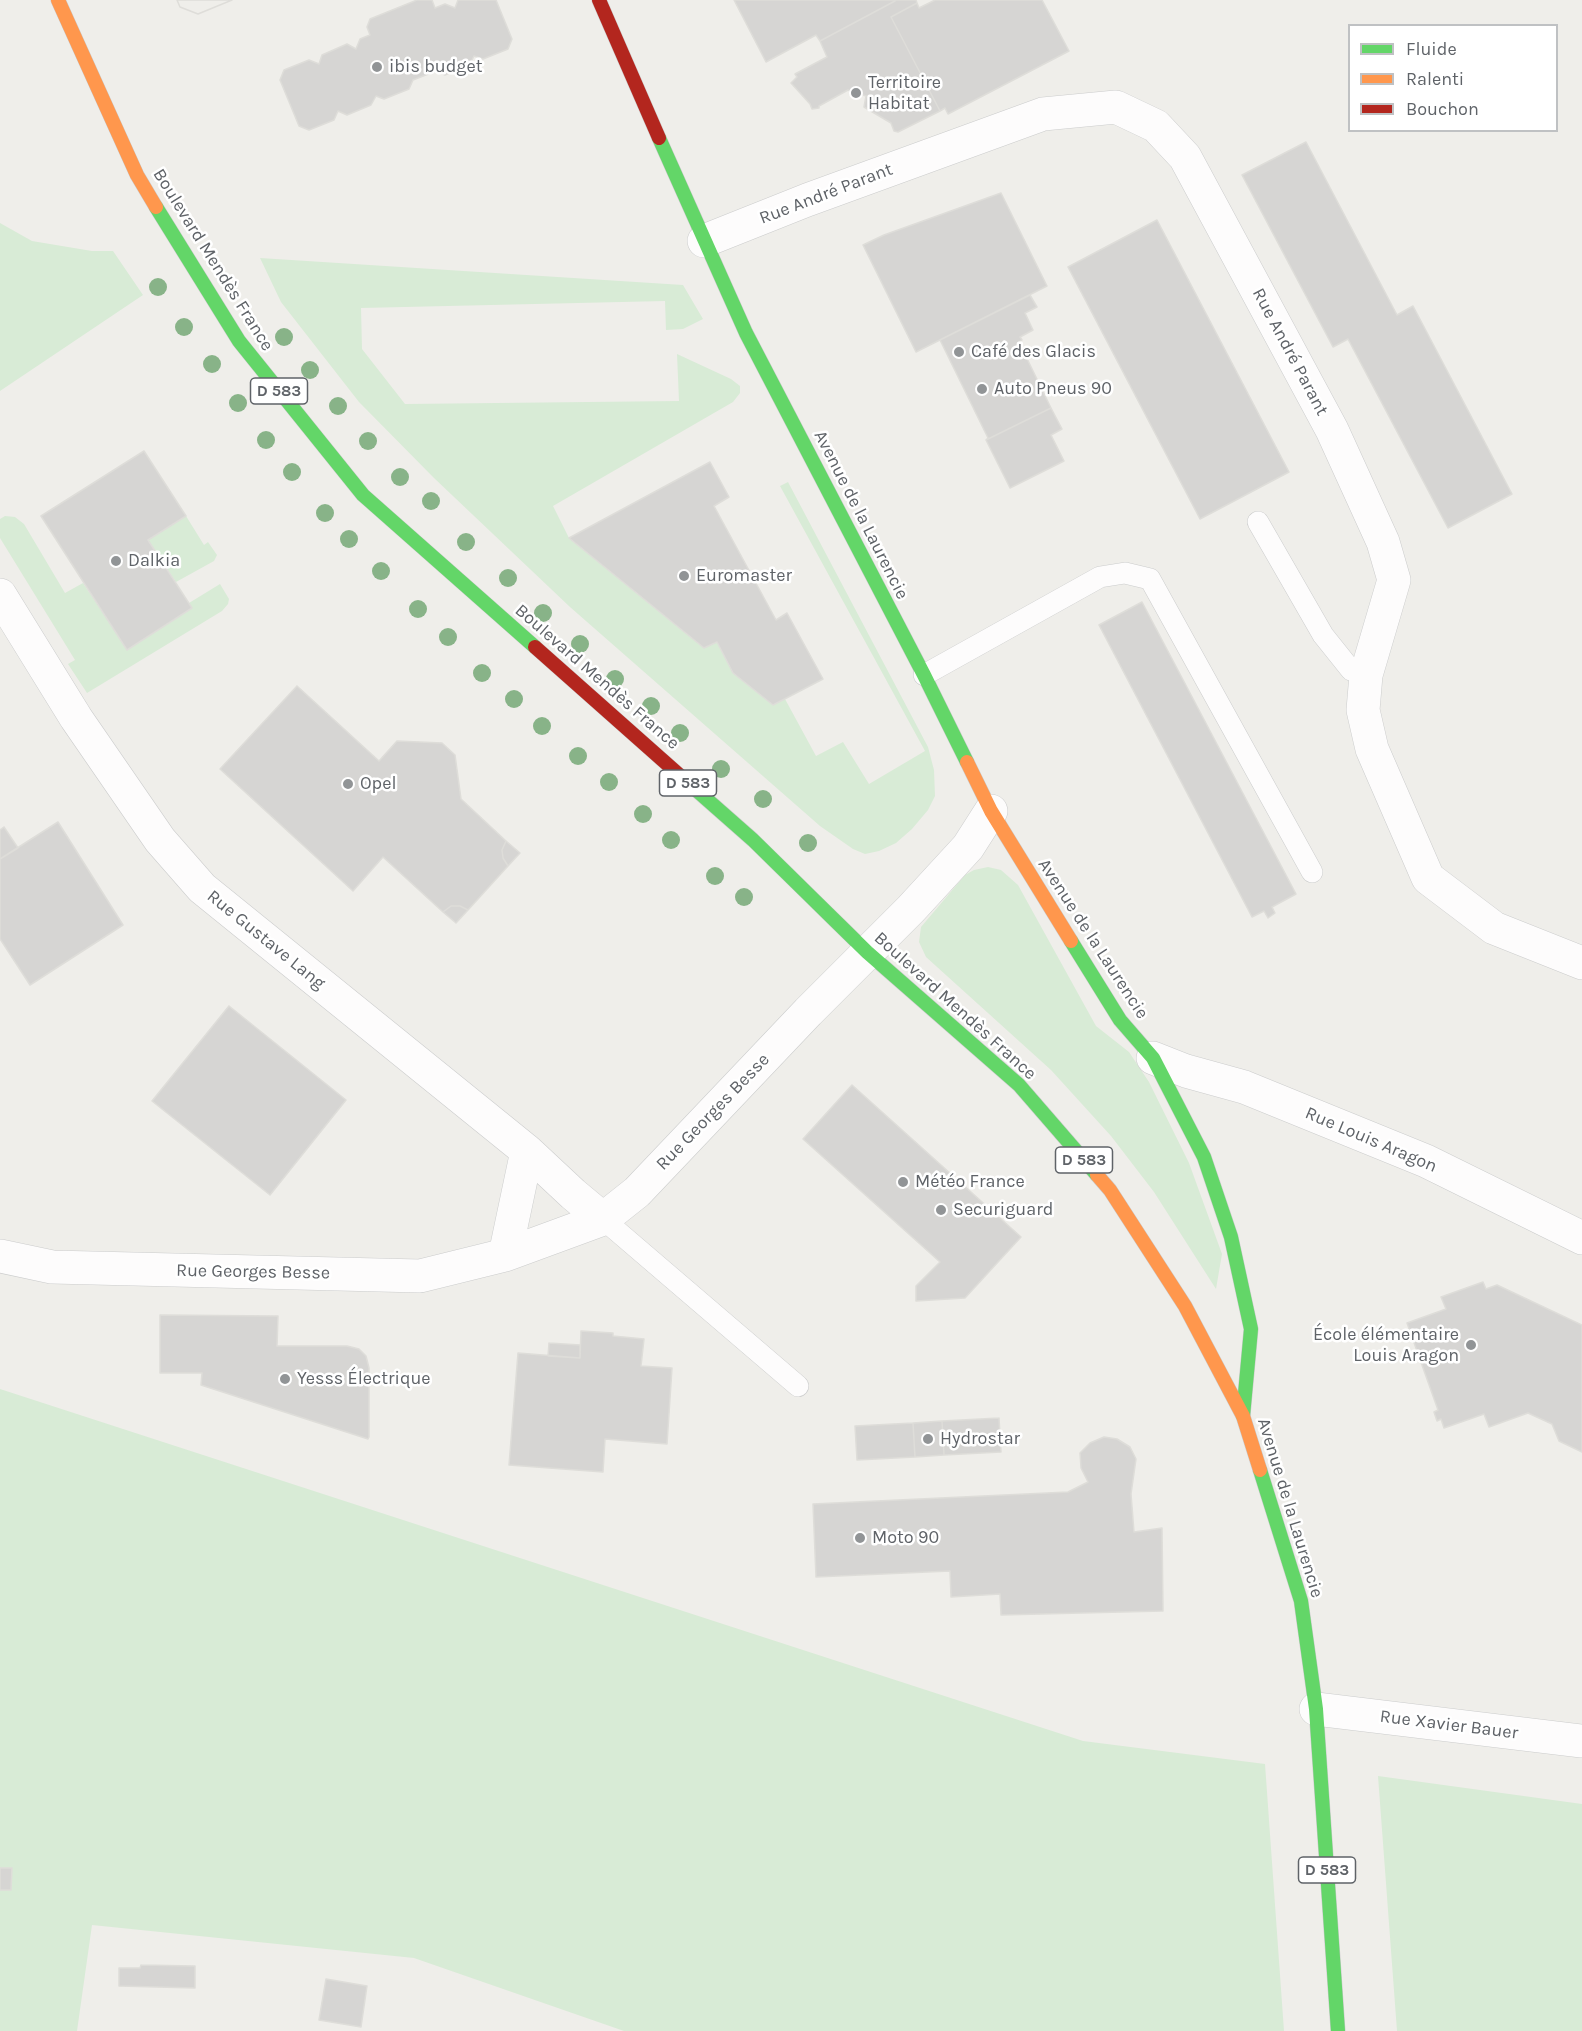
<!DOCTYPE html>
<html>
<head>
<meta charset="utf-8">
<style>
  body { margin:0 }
  #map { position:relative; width:1582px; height:2031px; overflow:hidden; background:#efeeea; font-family:Karla,sans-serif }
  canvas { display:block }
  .legend { position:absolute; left:1348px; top:24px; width:210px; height:108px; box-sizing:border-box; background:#fff; border:2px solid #bfc1c3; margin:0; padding:8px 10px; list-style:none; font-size:18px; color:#5f6368 }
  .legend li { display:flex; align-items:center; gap:12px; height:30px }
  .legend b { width:30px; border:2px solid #bfc1c3 }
</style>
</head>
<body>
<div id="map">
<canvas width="1582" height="2031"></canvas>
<ul class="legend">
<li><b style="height:8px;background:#63d668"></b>Fluide</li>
<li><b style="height:8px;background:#ff974d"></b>Ralenti</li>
<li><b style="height:8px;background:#b3261e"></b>Bouchon</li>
</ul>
</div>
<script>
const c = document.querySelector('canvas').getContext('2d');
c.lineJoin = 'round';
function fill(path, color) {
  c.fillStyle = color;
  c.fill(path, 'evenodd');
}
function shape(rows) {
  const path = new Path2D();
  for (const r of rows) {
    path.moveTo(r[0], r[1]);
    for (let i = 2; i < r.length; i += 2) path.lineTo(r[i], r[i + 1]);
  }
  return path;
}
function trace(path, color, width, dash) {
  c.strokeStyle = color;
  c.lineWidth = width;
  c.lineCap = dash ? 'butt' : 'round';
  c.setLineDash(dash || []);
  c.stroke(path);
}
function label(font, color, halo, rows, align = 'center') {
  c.font = font + ' Karla,sans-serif';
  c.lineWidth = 5;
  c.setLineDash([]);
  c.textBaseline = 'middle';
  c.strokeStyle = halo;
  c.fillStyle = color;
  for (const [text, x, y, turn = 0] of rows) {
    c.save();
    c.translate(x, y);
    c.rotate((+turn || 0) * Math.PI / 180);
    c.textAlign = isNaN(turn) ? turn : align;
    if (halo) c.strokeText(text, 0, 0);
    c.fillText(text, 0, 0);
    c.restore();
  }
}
const green = shape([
  [0,223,32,241,92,251,113,251,143,295,0,391],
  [260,258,683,285,703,319,683,329,666,330,665,301,361,308,362,349,405,404,679,401,677,354,731,379,740,386,740,393,733,402,553,506,569,538,704,648,717,642,733,673,773,705,785,699,816,756,843,742,869,784,925,751,780,486,788,482,928,747,934,770,935,796,928,810,912,829,896,843,879,851,865,854,853,849,820,826,570,607,434,478,359,402,281,302],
  [5,516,15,517,24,524,65,593,83,583,127,649,192,608,189,603,220,584,229,599,228,604,222,611,87,693,68,664,75,660,0,538,0,519],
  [186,516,204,545,208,542,217,555,214,561,176,582,148,540],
  [988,867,1001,870,1018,885,1096,1026,1129,1052,1149,1082,1189,1163,1222,1254,1216,1289,1154,1192,1111,1136,1051,1070,926,957,919,942,921,927,965,875,974,870],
  [0,1389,1083,1741,1265,1764,1284,2031,624,2031,414,1958,92,1925,77,2031,0,2031],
  [1378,1776,1582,1804,1582,2031,1397,2031]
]);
const building = shape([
  [177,0,232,0,198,14,180,7,177,0],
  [177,0,232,0,198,14,180,7,177,0],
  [417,0,432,0,435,8,445,4,455,8,458,0,496,0,512,39,508,49,483,59,474,56,470,64,445,75,436,71,413,80,409,89,384,99,376,96,371,105,347,115,338,111,334,120,309,130,299,126,280,80,284,70,309,60,319,64,322,55,347,44,356,49,360,39,370,35,367,27,370,19,417,0],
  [734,0,894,0,895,1,820,41,816,35,766,62,734,0],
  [894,0,916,0,917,3,891,17,940,111,898,132,894,131,891,123,864,107,866,96,848,90,819,106,819,108,812,109,810,104,791,83,797,77,795,74,827,57,820,41,895,1,894,0],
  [935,0,1042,0,1069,51,948,114,945,108,940,111,891,17,917,3,919,8,935,0],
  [1306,142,1397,315,1413,306,1512,494,1448,528,1348,339,1333,347,1242,175,1306,142],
  [1001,193,1047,286,916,352,863,245,884,235,1001,193],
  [1157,220,1289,472,1200,519,1068,267,1157,220],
  [1030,295,1037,307,1025,313,1033,330,1020,337,1022,340,1019,342,1051,408,986,440,988,438,940,340,1030,295],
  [1051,408,1062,429,1051,435,1064,461,1010,488,986,440,1051,408],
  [144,451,186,516,148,540,192,608,127,650,41,516,144,451],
  [710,462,729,497,714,506,776,620,787,613,823,679,773,705,733,673,717,642,704,648,569,538,710,462],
  [1142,602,1296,894,1272,907,1275,913,1268,918,1264,911,1252,917,1099,625,1142,602],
  [297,686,379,761,397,741,442,743,455,755,461,799,506,841,502,850,503,858,508,866,468,910,460,906,451,906,443,912,383,857,353,891,220,769,297,686],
  [58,822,123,925,30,985,0,939,0,859,58,822],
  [4,827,18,848,0,859,0,830,4,827],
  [506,841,520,853,508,866,503,858,502,850,506,841],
  [451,906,460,906,468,910,456,923,443,912,451,906],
  [229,1006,346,1100,270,1195,152,1101,229,1006],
  [852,1085,1021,1237,965,1298,916,1301,916,1286,940,1262,803,1139,852,1085],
  [1483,1282,1486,1289,1497,1285,1582,1325,1582,1452,1559,1441,1552,1424,1528,1413,1489,1427,1484,1414,1444,1428,1441,1419,1437,1421,1434,1412,1438,1410,1407,1323,1446,1309,1441,1297,1483,1282],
  [160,1315,278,1316,277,1346,347,1346,359,1349,366,1356,369,1368,369,1437,368,1439,201,1385,202,1373,160,1373,160,1315],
  [581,1331,613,1333,613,1336,644,1339,641,1366,672,1368,667,1444,605,1439,603,1472,509,1465,518,1353,580,1358,581,1331],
  [549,1343,580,1345,580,1358,548,1356,549,1343],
  [999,1418,1001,1452,944,1455,942,1421,999,1418],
  [942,1421,944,1455,915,1457,913,1423,942,1421],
  [913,1423,915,1457,857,1460,855,1426,913,1423],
  [1104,1437,1117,1439,1130,1447,1136,1459,1131,1494,1134,1532,1162,1528,1163,1611,1001,1615,1000,1594,951,1597,950,1571,816,1577,813,1504,1068,1492,1088,1482,1081,1468,1080,1453,1090,1443,1104,1437],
  [0,1868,12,1868,11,1890,0,1890,0,1868],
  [141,1965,195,1966,195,1988,119,1986,119,1968,140,1968,141,1965],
  [326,1979,367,1986,361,2027,319,2020,326,1979]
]);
const lane = shape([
  [1258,522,1323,635,1351,670,1366,675],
  [924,675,1100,577,1125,573,1150,579,1312,872],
  [603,1219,798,1386]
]);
const street = shape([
  [704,241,807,200,1043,114,1116,107,1156,126,1185,157,1332,430,1383,542,1394,580,1366,675,1363,710,1372,749,1428,878,1494,928,1582,963],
  [0,595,76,718,160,840,202,888,527,1151,573,1194,603,1219],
  [1153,1058,1186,1071,1244,1087,1426,1161,1582,1238],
  [505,1255,527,1151],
  [0,1256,52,1267,420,1276,505,1255,603,1219,637,1192,808,1012,911,909,968,847,991,811],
  [1316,1709,1582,1741]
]);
const fast = shape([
  [659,138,746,333,924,675,967,762],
  [156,207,239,341,363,495,535,647],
  [694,788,753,840,867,952,1019,1085,1097,1175],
  [1071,941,1120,1020,1153,1058,1204,1157,1231,1237,1251,1329,1243,1416],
  [1260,1470,1301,1601,1316,1709,1338,2031]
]);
const slow = shape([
  [58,0,137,175,156,207],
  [967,762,991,811,1071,941],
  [1097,1175,1110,1190,1185,1306,1243,1416,1260,1470]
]);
const jam = shape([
  [599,0,659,138],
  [535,647,694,788]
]);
const trees = [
  [158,287],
  [184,327],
  [284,337],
  [212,364],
  [310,370],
  [238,403],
  [338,406],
  [266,440],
  [368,441],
  [292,472],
  [400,477],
  [431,501],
  [325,513],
  [349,539],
  [466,542],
  [381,571],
  [508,578],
  [418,609],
  [543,613],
  [448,637],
  [580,644],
  [482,673],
  [615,679],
  [514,699],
  [651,706],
  [542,726],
  [680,733],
  [578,756],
  [721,769],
  [609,782],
  [763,799],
  [643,814],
  [671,840],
  [808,843],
  [715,876],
  [744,897]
];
const markers = [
  [377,67,6,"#919496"],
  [856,93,6,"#919496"],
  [959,352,6,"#919496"],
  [982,389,6,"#919496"],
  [116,561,6,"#919496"],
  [684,576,6,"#919496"],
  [348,784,6,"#919496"],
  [903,1182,6,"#919496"],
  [941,1210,6,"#919496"],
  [1471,1345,6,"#919496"],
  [285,1379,6,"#919496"],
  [928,1439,6,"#919496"],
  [860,1538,6,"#919496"]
];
const shields = [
  [279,391,57],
  [688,783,57],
  [1084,1160,57],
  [1327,1870,57]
];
const shieldNames = [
  ["D 583",279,391],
  ["D 583",688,783],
  ["D 583",1084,1160],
  ["D 583",1327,1870]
];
const poiNames = [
  ["ibis budget",389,67],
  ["Territoire",868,83],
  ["Habitat",868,104],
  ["Café des Glacis",971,352],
  ["Auto Pneus 90",994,389],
  ["Dalkia",128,561],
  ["Euromaster",696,576],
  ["Opel",360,784],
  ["Météo France",915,1182],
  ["Securiguard",953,1210],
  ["École élémentaire",1459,1335,"right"],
  ["Louis Aragon",1459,1356,"right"],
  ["Yesss Électrique",297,1379],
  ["Hydrostar",940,1439],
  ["Moto 90",872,1538]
];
const streetNames = [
  ["Rue André Parant",826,194,-21],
  ["Boulevard Mendès France",213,260,58],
  ["Rue André Parant",1290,352,62],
  ["Avenue de la Laurencie",861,515,63],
  ["Boulevard Mendès France",597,677,41],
  ["Avenue de la Laurencie",1093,939,57],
  ["Rue Gustave Lang",266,940,39],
  ["Boulevard Mendès France",955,1006,42],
  ["Rue Georges Besse",713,1112,-46],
  ["Rue Louis Aragon",1371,1140,23],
  ["Rue Georges Besse",253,1272,1],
  ["Avenue de la Laurencie",1290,1508,73],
  ["Rue Xavier Bauer",1449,1725,7]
];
fill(green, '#d8ebd6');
fill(building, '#d6d5d3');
trace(building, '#deddd9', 1.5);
trace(lane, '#cbcccc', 22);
trace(street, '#cbcccc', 34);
trace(fast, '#cacacb', 15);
trace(slow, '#cacacb', 15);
trace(jam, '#cacacb', 15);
trace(lane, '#fdfcfc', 21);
trace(street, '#fdfcfc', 33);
trace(fast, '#63d668', 14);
trace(slow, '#ff974d', 14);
trace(jam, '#b3261e', 14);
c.fillStyle = '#88b388';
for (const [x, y] of trees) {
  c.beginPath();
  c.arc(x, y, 9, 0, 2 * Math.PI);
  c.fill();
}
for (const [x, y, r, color] of markers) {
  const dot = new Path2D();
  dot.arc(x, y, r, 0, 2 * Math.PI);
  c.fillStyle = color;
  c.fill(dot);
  trace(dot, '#fff', 2);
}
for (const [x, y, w] of shields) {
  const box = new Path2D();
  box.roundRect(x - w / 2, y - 13, w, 26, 4.5);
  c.fillStyle = '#fff';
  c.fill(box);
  trace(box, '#5f6368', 1.5);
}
label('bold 16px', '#5f6368', null, shieldNames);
label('18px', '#5f6368', '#fff', poiNames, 'left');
label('18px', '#5f6368', '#fff', streetNames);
</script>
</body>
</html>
